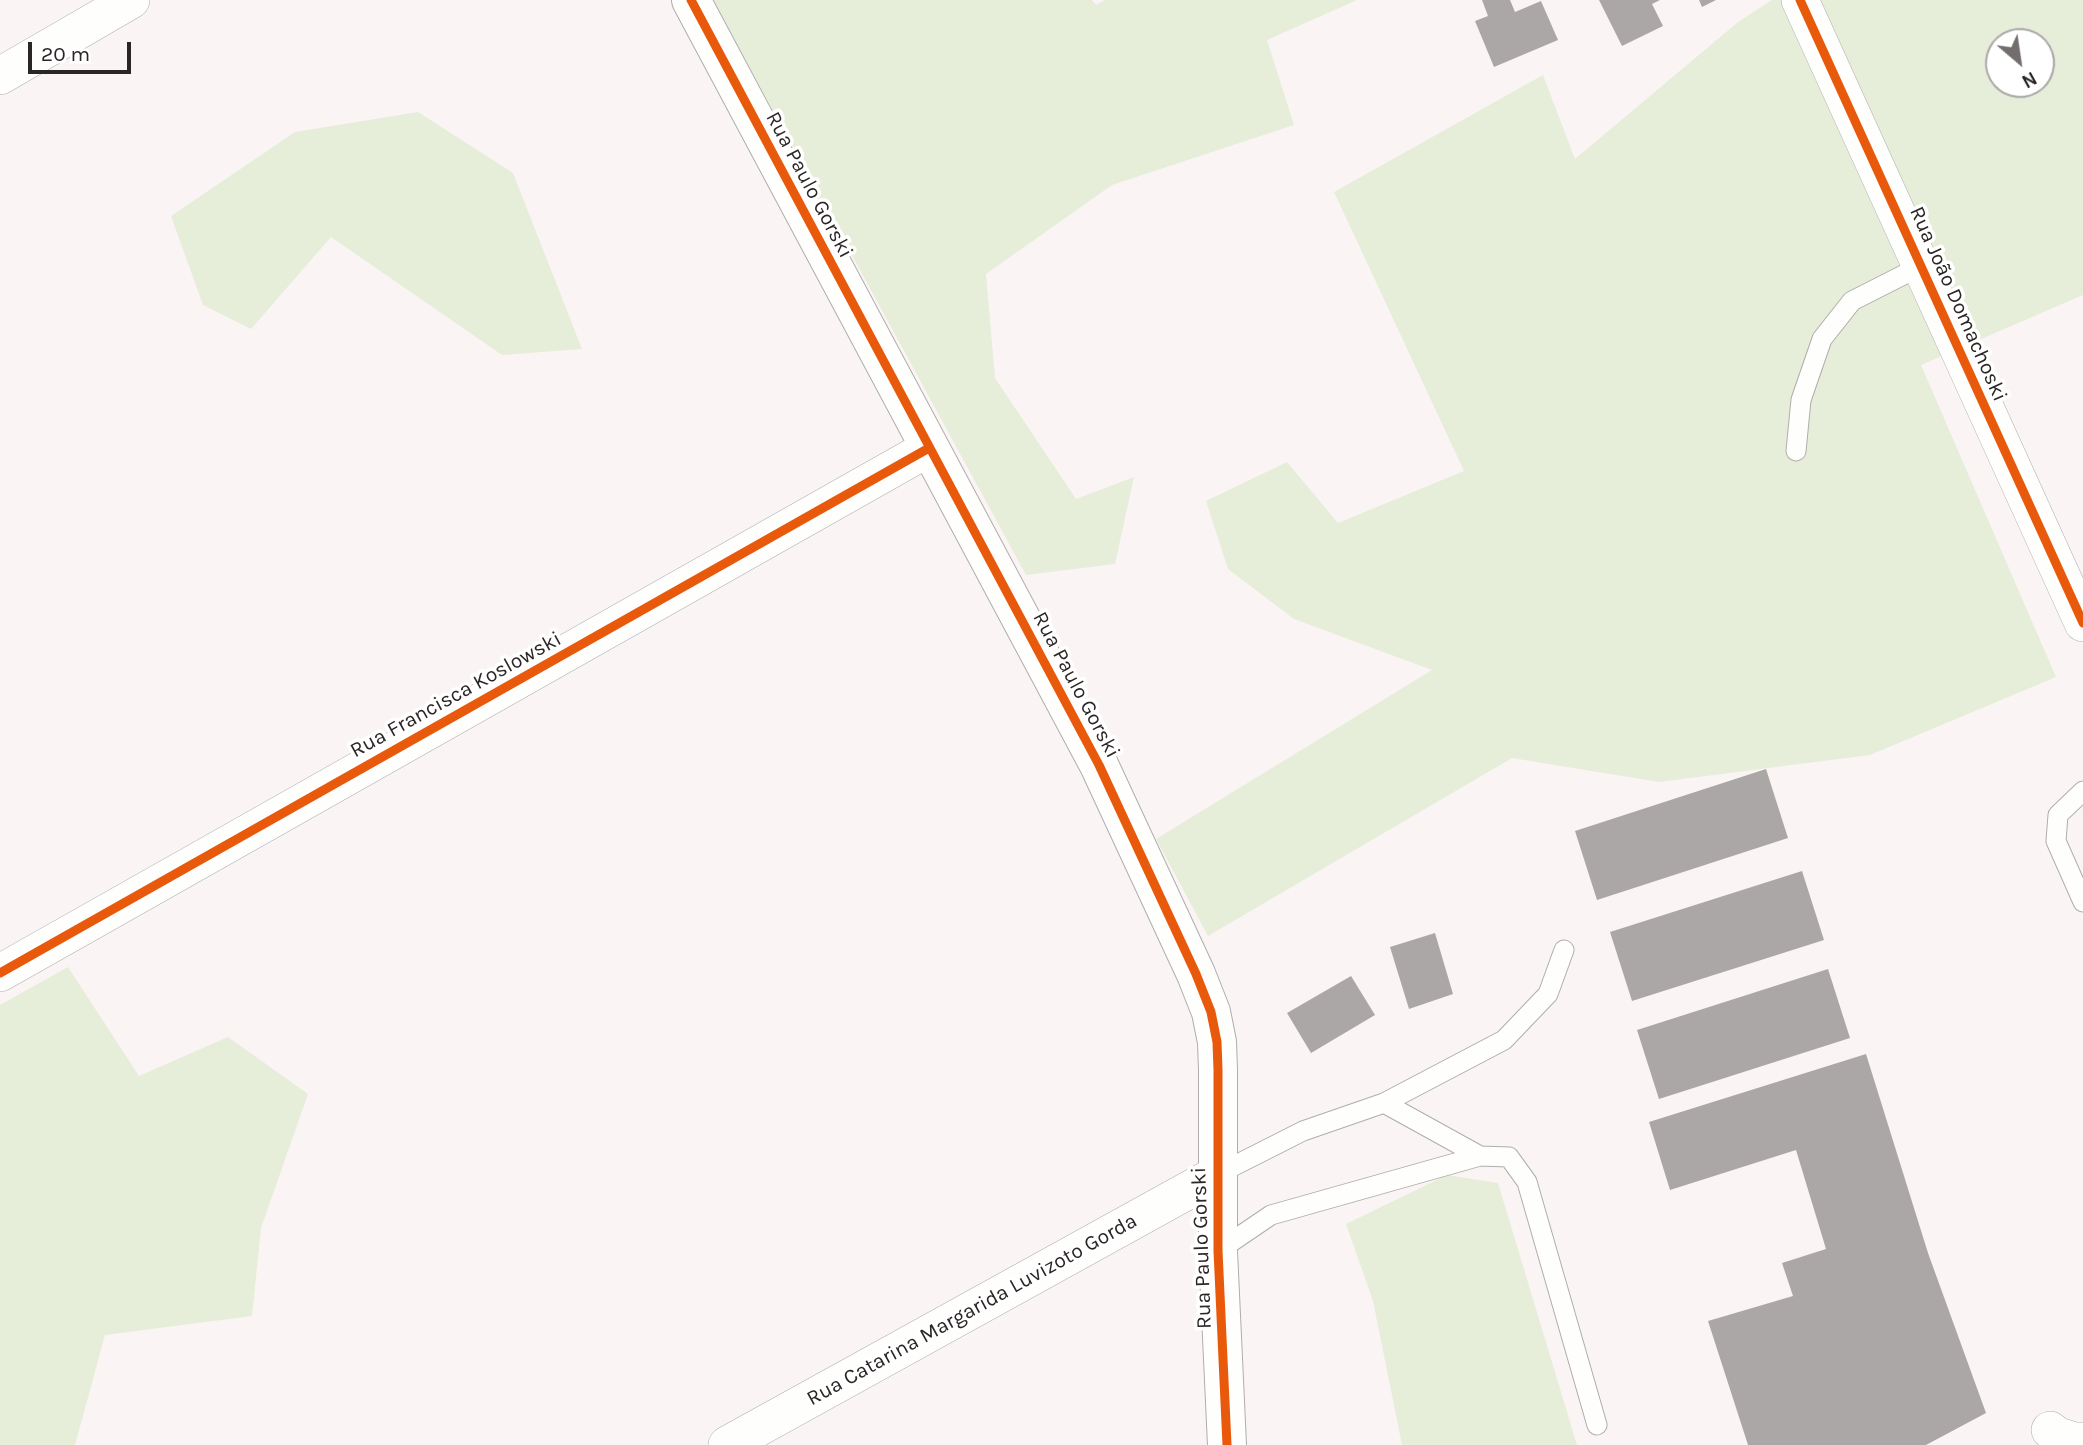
<!DOCTYPE html>
<html>
<head>
<meta charset="utf-8">
<style>
  body { margin:0 }
  #map { position:relative; width:2083px; height:1445px; overflow:hidden; background:#faf5f4; font-family:Karla,sans-serif }
  canvas { display:block }
  .north { position:absolute; left:1985px; top:28px; width:70px; height:70px; box-sizing:border-box; background:#fff; border:2px solid #aaa8a8; border-radius:50%; rotate:151deg; font-size:19px; font-weight:700; line-height:28px; text-align:center; color:#2a2625 }
  .north::after { content:''; display:block; margin:auto; width:24px; height:32px; background:#736e6d; clip-path:polygon(50% 0,100% 100%,50% 72%,0 100%) }
  .scale { position:absolute; left:28px; top:42px; width:103px; height:32px; box-sizing:border-box; border:4px solid #2a2625; border-top:0; padding-left:9px; font-size:21px; line-height:24px; white-space:nowrap; color:#2a2625; -webkit-text-stroke:5px #fff; paint-order:stroke }
</style>
</head>
<body>
<div id="map">
<canvas width="2083" height="1445"></canvas>
<div class="north">N</div>
<div class="scale">20 m</div>
</div>
<script>
const c = document.querySelector('canvas').getContext('2d');
c.lineJoin = 'round';
function fill(path, color) {
  c.fillStyle = color;
  c.fill(path, 'evenodd');
}
function shape(rows) {
  const path = new Path2D();
  for (const r of rows) {
    path.moveTo(r[0], r[1]);
    for (let i = 2; i < r.length; i += 2) path.lineTo(r[i], r[i + 1]);
  }
  return path;
}
function trace(path, color, width, dash) {
  c.strokeStyle = color;
  c.lineWidth = width;
  c.lineCap = dash ? 'butt' : 'round';
  c.setLineDash(dash || []);
  c.stroke(path);
}
function label(font, color, halo, rows, align = 'center') {
  c.font = font + ' Karla,sans-serif';
  c.lineWidth = 7;
  c.setLineDash([]);
  c.textBaseline = 'middle';
  c.strokeStyle = halo;
  c.fillStyle = color;
  for (const [text, x, y, turn = 0] of rows) {
    c.save();
    c.translate(x, y);
    c.rotate((+turn || 0) * Math.PI / 180);
    c.textAlign = isNaN(turn) ? turn : align;
    if (halo) c.strokeText(text, 0, 0);
    c.fillText(text, 0, 0);
    c.restore();
  }
}
const green = shape([
  [713,0,1092,0,1096,5,1105,0,1357,0,1267,40,1294,125,1112,185,986,274,995,378,1076,499,1134,477,1115,564,1026,575],
  [1772,0,2083,0,2083,295,1921,365,2056,677,1870,755,1659,782,1512,758,1208,936,1156,839,1432,670,1294,619,1228,569,1206,501,1287,462,1338,523,1464,471,1334,192,1543,75,1575,159,1738,22],
  [1999,42,2041,42,2041,84,1999,84],
  [418,112,513,173,582,349,502,355,331,237,251,329,203,305,171,216,295,132],
  [68,967,139,1076,228,1037,308,1094,261,1228,252,1316,105,1335,75,1445,0,1445,0,1005],
  [1447,1175,1498,1183,1577,1445,1402,1445,1373,1301,1346,1224]
]);
const building = shape([
  [1482,0,1510,0,1515,12,1541,1,1558,40,1494,67,1475,21,1488,16],
  [1599,0,1660,0,1652,4,1663,26,1622,46],
  [1699,0,1716,0,1702,7],
  [1766,769,1788,838,1597,900,1575,831],
  [1802,871,1824,940,1632,1001,1610,932],
  [1435,933,1453,994,1409,1009,1390,947],
  [1828,969,1850,1038,1659,1099,1637,1030],
  [1351,976,1375,1015,1311,1053,1287,1013],
  [1866,1054,1928,1253,1986,1413,1926,1445,1748,1445,1708,1321,1793,1296,1782,1263,1826,1249,1796,1150,1670,1190,1649,1122]
]);
const lane = shape([
  [1796,451,1801,400,1822,339,1852,301,1921,266],
  [2083,791,2058,815,2056,841,2083,902],
  [1384,1103,1480,1156],
  [1216,1175,1303,1131,1384,1103,1504,1040,1548,994,1564,950],
  [1218,1251,1271,1215,1480,1156,1509,1157,1527,1182,1597,1425]
]);
const street = shape([
  [1800,0,2083,623],
  [0,76,131,0],
  [0,973,929,448],
  [2050,1430,2058,1436,2074,1441,2083,1441],
  [727,1445,1216,1175]
]);
const secondary = shape([
  [691,0,1099,765,1196,974,1211,1012,1217,1042,1218,1070,1218,1251,1227,1445]
]);
const cycleway = shape([
  [691,0,1099,765,1196,974,1211,1012,1217,1042,1218,1070,1218,1251,1227,1445],
  [1800,0,2083,623],
  [0,973,929,448]
]);
const streetNames = [
  ["Rua Paulo Gorski",809,185,62],
  ["Rua João Domachoski",1958,304,66],
  ["Rua Paulo Gorski",1076,685,62],
  ["Rua Francisca Koslowski",456,695,-29],
  ["Rua Paulo Gorski",1202,1248,-92],
  ["Rua Catarina Margarida Luvizoto Gorda",972,1310,-29]
];
fill(green, '#e6edd9');
fill(building, '#aba7a6');
trace(lane, '#b0adac', 21);
trace(street, '#b0adac', 38);
trace(secondary, '#b0adac', 40);
trace(lane, '#fefefd', 19);
trace(street, '#fefefd', 37);
trace(secondary, '#fefefd', 38);
trace(cycleway, '#e8590c', 9);
label('21px', '#2a2625', '#fff', streetNames);
</script>
</body>
</html>
